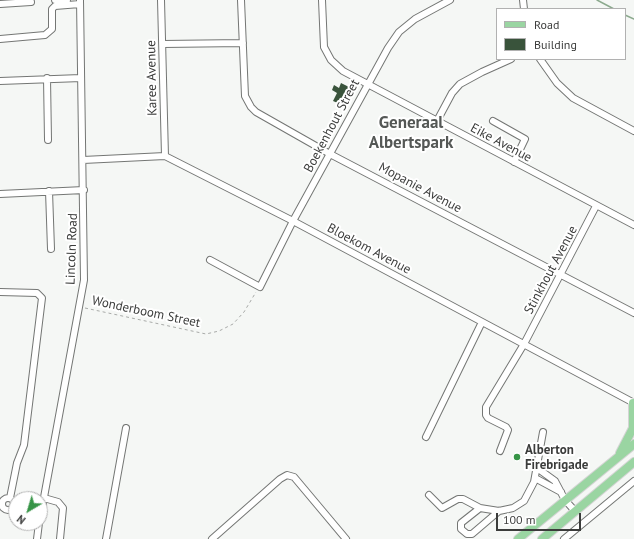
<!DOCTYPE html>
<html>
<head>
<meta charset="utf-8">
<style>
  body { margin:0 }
  #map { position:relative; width:634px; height:539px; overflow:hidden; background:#f5f7f5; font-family:"PT Sans",sans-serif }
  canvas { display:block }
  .legend { position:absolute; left:496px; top:8px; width:130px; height:52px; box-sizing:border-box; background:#fff; border:1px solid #b1b1b1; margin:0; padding:5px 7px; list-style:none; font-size:12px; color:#3b3c3b }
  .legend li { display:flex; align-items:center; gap:8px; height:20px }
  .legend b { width:20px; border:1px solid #b1b1b1 }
  .north { position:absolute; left:8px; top:491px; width:40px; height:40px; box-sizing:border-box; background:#fff; border:1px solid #b1b1b1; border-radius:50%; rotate:218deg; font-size:11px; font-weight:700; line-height:16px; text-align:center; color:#3b3c3b }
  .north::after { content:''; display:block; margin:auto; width:14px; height:18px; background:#369446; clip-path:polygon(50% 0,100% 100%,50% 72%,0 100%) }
  .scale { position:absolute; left:496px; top:513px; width:85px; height:18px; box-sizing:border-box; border:2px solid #3b3c3b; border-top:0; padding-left:5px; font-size:12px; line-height:14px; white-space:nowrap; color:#3b3c3b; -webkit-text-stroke:3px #fff; paint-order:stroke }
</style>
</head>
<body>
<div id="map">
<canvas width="634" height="539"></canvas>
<ul class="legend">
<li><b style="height:5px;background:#9ad5a2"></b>Road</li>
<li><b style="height:11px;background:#39533b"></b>Building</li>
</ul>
<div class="north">N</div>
<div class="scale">100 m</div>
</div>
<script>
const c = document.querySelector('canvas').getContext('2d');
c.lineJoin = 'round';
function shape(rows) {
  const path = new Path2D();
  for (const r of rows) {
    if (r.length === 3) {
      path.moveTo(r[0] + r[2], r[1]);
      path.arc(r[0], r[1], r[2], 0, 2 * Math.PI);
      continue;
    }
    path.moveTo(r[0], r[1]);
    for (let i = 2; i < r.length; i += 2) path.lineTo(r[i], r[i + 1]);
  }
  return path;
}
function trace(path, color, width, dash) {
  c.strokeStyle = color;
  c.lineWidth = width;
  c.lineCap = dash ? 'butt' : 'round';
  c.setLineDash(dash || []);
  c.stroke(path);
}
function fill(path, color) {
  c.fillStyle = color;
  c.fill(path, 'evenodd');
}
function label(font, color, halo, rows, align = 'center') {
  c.font = font + ' "PT Sans",sans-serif';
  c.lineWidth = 4;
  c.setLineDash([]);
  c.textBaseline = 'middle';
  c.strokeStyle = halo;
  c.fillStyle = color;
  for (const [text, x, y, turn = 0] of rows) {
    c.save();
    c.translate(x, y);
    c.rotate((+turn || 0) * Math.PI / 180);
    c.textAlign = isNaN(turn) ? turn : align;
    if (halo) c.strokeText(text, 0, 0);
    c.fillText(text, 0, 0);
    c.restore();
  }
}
const stream = shape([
  [597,0,614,9],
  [625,15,634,19]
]);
const building = shape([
  [341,83,353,89,349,96,345,95,340,104,333,101,337,93,332,90,334,85,339,88]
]);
const path = shape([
  [85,308,206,334,219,331,233,324,244,312,256,292]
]);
const minor = shape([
  [55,0,67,0],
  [161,0,165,156],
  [241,0,245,96,251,107,256,112,330,154,634,313],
  [322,0,324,47,331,60,343,71,634,225],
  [523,0,524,9],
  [0,4,31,2],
  [0,39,45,35,52,29,52,9,55,6,80,4],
  [163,44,243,43],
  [540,59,557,83,573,98,634,131],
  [47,78,48,140],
  [0,81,81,78],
  [437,121,452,93,460,84,482,72,511,59],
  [493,121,525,139,514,162],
  [83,160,165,156,293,221,634,403],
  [49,191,51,249],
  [0,194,84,190],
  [210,260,260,287,293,221,388,48,399,32,415,19,450,0],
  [0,292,37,293,42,298,24,445,17,463,10,498],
  [426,437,482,322],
  [500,451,508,430,506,427,488,418,486,415,486,407,524,344,596,206],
  [537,468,555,481,565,500,575,511],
  [535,478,561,492],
  [429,495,442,508,458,499,463,499,480,508,499,511,513,508,524,501,534,482,543,432],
  [44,498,58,502,63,508,60,539],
  [8,504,6],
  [480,508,461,523,461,529,467,534,472,534,499,511],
  [40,519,84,280,80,0],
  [37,539,39,523],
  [106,539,126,428],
  [212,539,280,479,287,475,294,477,346,539],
  [564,539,634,481]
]);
const major = shape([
  [620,453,633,428,633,403],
  [518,539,634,444],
  [542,539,634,462]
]);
const markers = [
  [517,457,4,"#369446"]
];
const streetNames = [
  ["Karee Avenue",152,78,-91],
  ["Boekenhout Street",332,126,-62],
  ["Eike Avenue",501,143,28],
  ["Mopanie Avenue",420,188,28],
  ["Lincoln Road",72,249,-88],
  ["Bloekom Avenue",369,249,28],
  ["Stinkhout Avenue",551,270,-62],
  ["Wonderboom Street",146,312,12]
];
const poiNames = [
  ["Alberton",525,450],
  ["Firebrigade",525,465]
];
const districtNames = [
  ["Generaal",411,123],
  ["Albertspark",411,143]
];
trace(stream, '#8ba98d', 1.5);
fill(building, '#39533b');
trace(minor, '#747674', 8);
trace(major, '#d4d4d4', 10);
trace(path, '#a8aaa8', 1, [3, 3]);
trace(minor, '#fff', 6);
trace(major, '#9ad5a2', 8);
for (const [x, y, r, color] of markers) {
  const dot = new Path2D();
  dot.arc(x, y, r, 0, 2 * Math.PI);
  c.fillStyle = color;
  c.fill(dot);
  trace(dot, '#fff', 1.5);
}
label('13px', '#3b3c3b', '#fff', streetNames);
label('bold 13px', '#3b3c3b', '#fff', poiNames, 'left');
label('bold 17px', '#555856', '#fff', districtNames);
</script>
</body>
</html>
